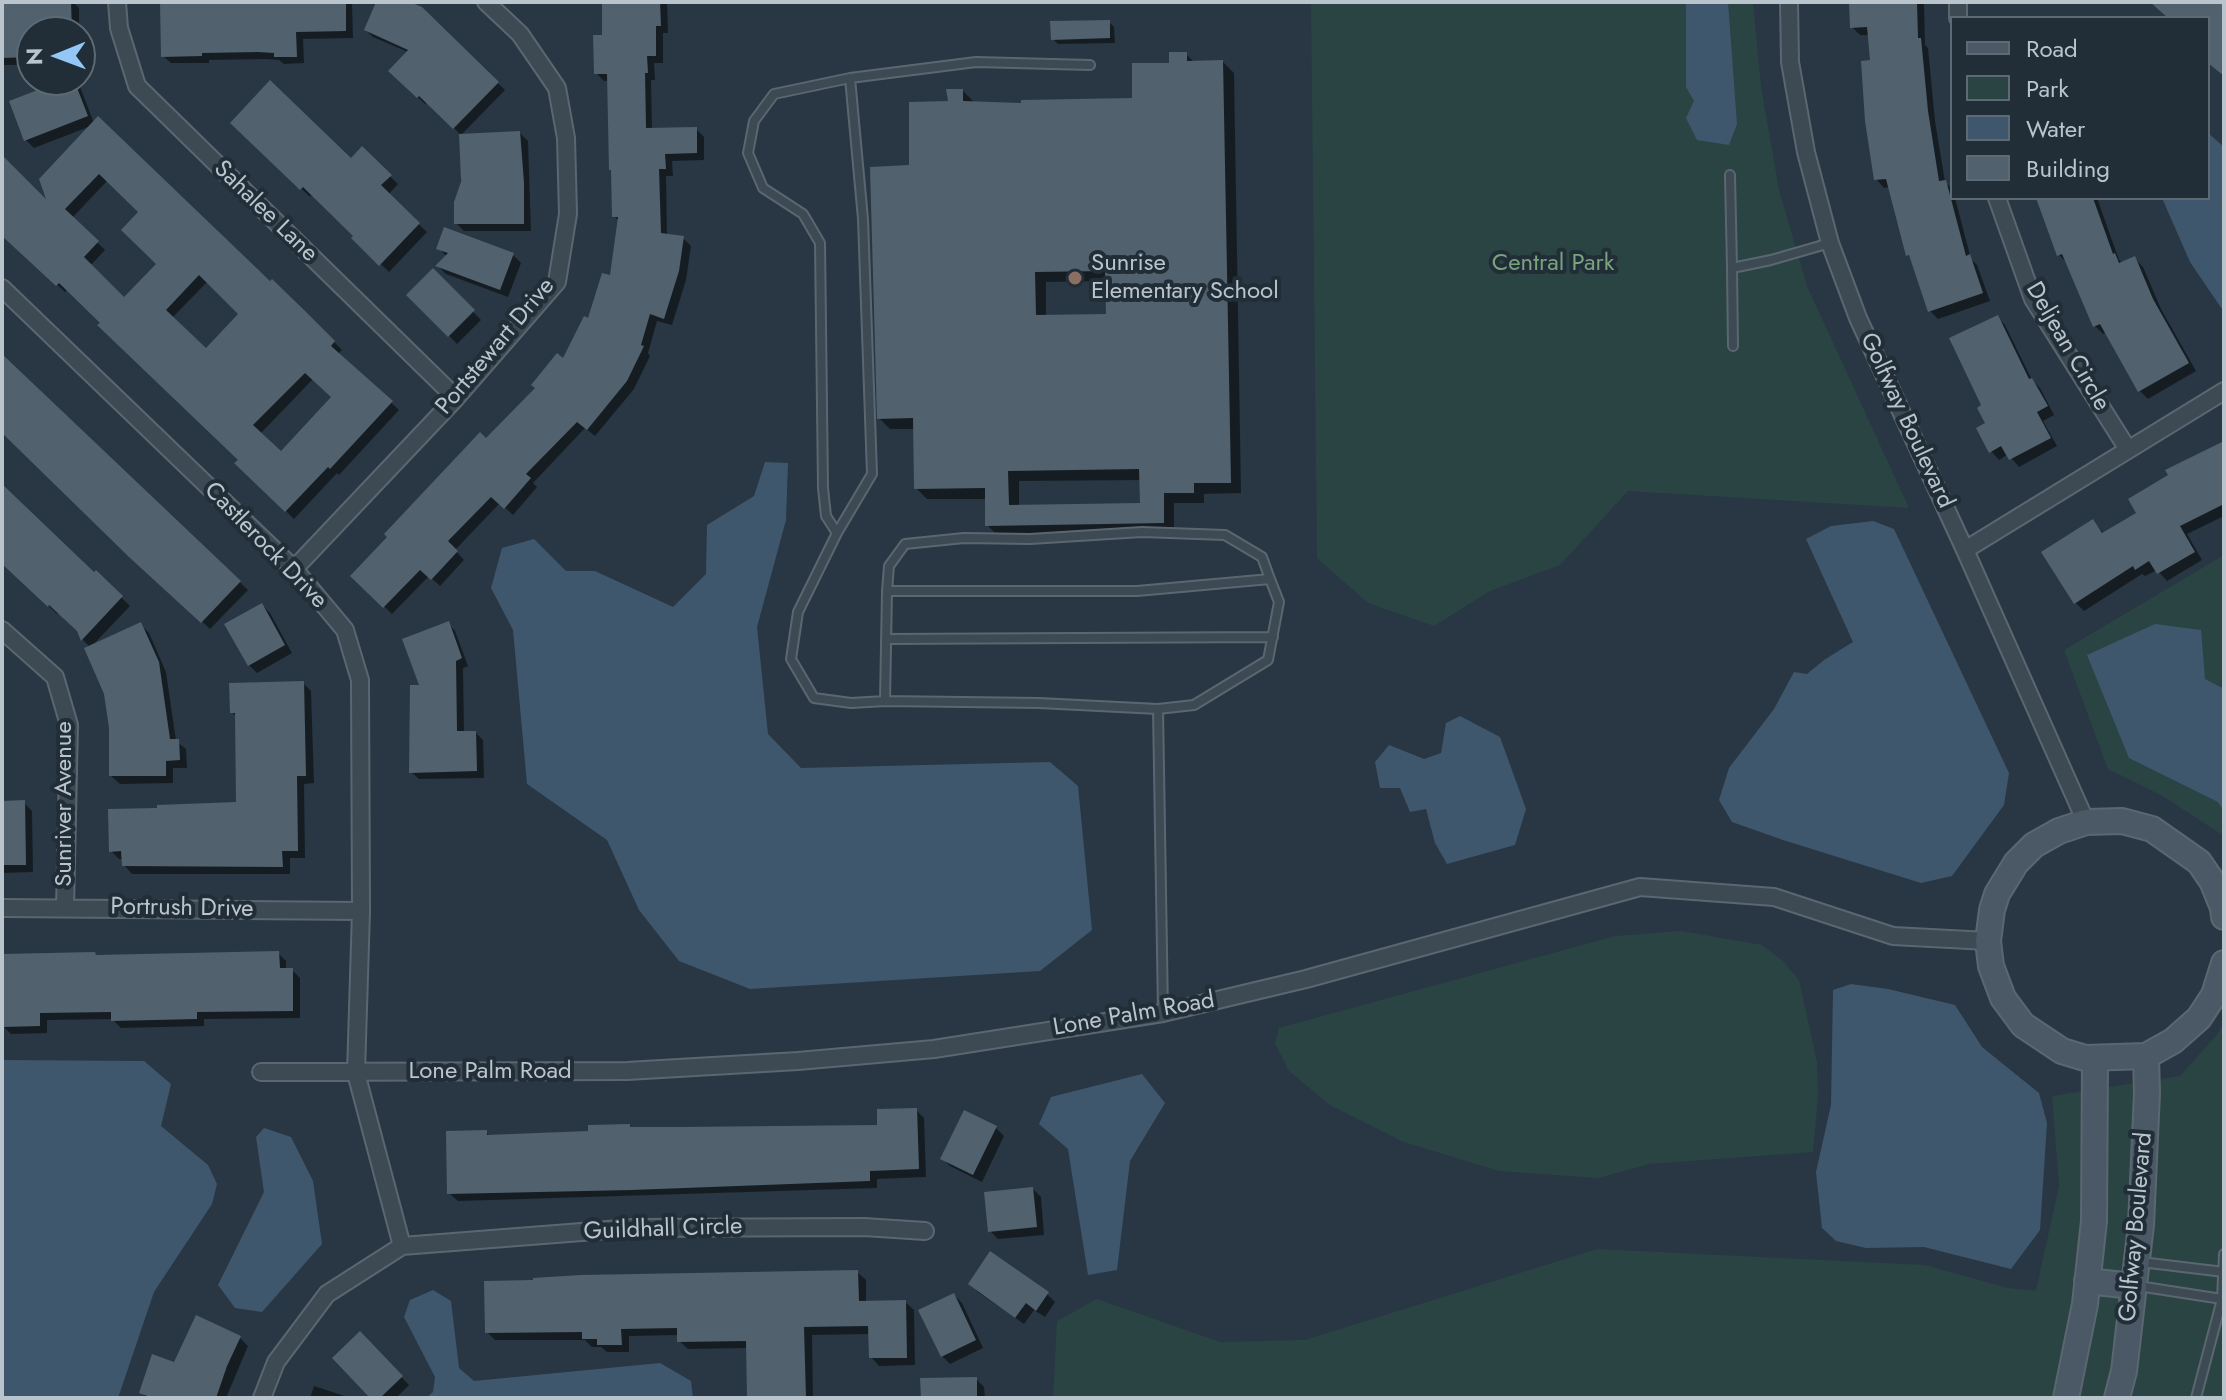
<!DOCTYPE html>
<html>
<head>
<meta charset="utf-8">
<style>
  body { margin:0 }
  #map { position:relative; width:2226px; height:1400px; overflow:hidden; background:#283743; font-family:Jost,sans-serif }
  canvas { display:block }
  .frame { position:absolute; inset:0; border:4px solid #bac4cc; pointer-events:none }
  .legend { position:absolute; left:1950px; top:16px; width:260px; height:184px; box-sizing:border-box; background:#212e38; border:2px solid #5e6a73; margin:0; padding:10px 14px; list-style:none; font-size:24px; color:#bac4cc }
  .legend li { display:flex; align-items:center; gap:16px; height:40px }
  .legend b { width:40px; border:2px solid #5e6a73 }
  .north { position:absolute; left:16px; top:16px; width:80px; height:80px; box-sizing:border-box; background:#212e38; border:2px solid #5e6a73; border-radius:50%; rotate:269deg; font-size:22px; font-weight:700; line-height:32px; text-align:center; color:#bac4cc }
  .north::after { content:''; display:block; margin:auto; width:28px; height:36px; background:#95c7f6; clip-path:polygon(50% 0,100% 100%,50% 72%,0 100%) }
</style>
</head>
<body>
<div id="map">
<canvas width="2226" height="1400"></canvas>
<div class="frame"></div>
<ul class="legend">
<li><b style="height:10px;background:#4b5866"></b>Road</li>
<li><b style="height:22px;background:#2a4444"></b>Park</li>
<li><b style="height:22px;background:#3f576c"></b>Water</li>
<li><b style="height:22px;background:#51626e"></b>Building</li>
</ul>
<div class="north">N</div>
</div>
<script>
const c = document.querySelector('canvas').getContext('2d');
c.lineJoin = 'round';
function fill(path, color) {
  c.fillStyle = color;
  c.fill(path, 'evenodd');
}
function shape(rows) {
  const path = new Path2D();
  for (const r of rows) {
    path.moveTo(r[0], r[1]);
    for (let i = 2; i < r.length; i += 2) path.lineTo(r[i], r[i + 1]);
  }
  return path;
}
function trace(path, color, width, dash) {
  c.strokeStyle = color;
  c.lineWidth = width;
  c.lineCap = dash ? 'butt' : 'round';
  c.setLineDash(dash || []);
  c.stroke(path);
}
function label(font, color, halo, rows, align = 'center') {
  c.font = font + ' Jost,sans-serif';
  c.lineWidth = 8;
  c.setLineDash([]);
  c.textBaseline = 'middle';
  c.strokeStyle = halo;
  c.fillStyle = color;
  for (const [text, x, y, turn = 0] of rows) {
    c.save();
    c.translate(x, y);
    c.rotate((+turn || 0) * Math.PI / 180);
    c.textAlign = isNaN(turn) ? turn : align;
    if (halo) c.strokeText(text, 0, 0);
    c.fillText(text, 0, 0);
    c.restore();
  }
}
const green = shape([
  [1311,2,1753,2,1761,87,1779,190,1807,286,1909,508,1628,491,1560,565,1490,591,1434,626,1368,603,1317,558],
  [2224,555,2224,836,2161,795,2108,769,2064,650],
  [1681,931,1762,945,1783,961,1799,980,1817,1062,1818,1098,1813,1152,1649,1164,1598,1178,1499,1171,1404,1142,1330,1105,1289,1071,1275,1043,1279,1028,1615,936],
  [2224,1023,2224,1398,1053,1398,1057,1321,1097,1299,1220,1342,1305,1340,1597,1249,1925,1265,2008,1288,2036,1291,2059,1185,2052,1096,2180,1076,2216,1036]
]);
const water = shape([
  [1686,2,1728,2,1737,124,1729,145,1697,140,1686,118,1694,101,1686,87],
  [2208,133,2224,147,2224,312,2190,262,2162,198,2208,198],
  [765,462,788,463,786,520,757,627,768,734,801,768,1050,762,1078,786,1092,930,1040,971,750,989,679,961,639,910,607,840,527,784,513,630,491,588,502,548,534,539,566,571,595,571,673,607,706,574,707,525,754,496],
  [1873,521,1894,529,2009,773,2004,805,1952,876,1921,883,1783,840,1732,822,1719,800,1729,768,1774,709,1794,672,1807,674,1824,660,1853,642,1806,539,1831,526],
  [2155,624,2201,630,2205,679,2224,689,2224,811,2218,802,2129,758,2087,655],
  [1460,716,1500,737,1526,809,1515,845,1447,864,1435,843,1426,809,1410,812,1400,788,1380,788,1375,762,1389,745,1424,759,1441,753,1446,723],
  [1851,984,1888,989,1955,1005,1982,1047,2039,1093,2047,1123,2040,1230,2011,1269,1924,1247,1866,1248,1836,1241,1822,1228,1816,1172,1831,1105,1833,990],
  [2,1060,144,1061,171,1084,161,1126,208,1165,217,1184,212,1204,154,1292,118,1398,2,1398],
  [1142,1074,1165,1103,1130,1161,1117,1270,1088,1275,1068,1149,1039,1124,1051,1097],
  [264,1128,291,1137,313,1181,322,1244,262,1312,235,1308,218,1285,264,1192,256,1137],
  [433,1290,451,1301,459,1368,474,1381,660,1363,691,1381,693,1398,426,1398,433,1392,435,1377,404,1317,410,1300]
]);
const shadow = shape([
  [2,2,73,2,79,8,79,32,32,32,32,65,2,65],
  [162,2,352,2,353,38,303,39,304,63,284,64,279,60,266,59,209,60,209,63,171,63,163,56],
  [378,2,405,2,421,9,505,90,461,135,428,102,425,104,390,71,408,52,373,37,366,30],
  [604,2,667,2,668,33,663,33,663,63,654,63,655,80,651,80,652,130,696,129,704,137,704,160,672,161,673,176,666,176,667,236,683,238,691,246,686,280,672,325,657,321,648,353,650,356,634,389,595,436,585,428,533,483,537,487,513,515,500,503,455,550,464,560,440,586,429,576,392,614,353,576,563,361,589,321,611,278,619,221,614,216,609,81,604,81,596,73,604,37],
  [1851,2,1924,2,1925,45,1928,48,1935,121,1945,182,1952,189,1952,198,1955,198,1971,259,1977,265,1990,301,1938,319,1930,311,1912,259,1908,255,1890,187,1884,188,1876,179,1870,35,1860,35,1852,27],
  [1109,22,1114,27,1115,43,1058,44,1053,39],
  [1186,54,1195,63,1223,62,1234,73,1241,493,1204,494,1204,503,1174,503,1174,534,998,536,987,525,987,499,927,499,916,488,915,429,890,429,879,418,911,167,950,103,963,91,974,102,1023,105,1135,100,1171,65],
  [1107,281,1108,315,1046,317,1046,282],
  [1141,480,1142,505,1019,506,1019,481],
  [70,80,73,80,80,87,94,123,300,308,342,350,338,354,399,410,339,475,337,473,294,519,237,463,240,460,102,323,68,289,65,292,2,234,2,156,50,203,91,126,34,148,26,140],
  [108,180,141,212,158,264,124,299,90,266,105,250,72,218],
  [208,281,241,314,206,351,172,318],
  [313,379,334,398,281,454,260,434],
  [233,123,351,161,362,149,398,184,388,195,427,232,389,272,354,238,356,236,313,193,310,197],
  [520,133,528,141,531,231,464,231,456,223,464,181],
  [2038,198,2097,198,2119,260,2123,264,2135,259,2143,267,2161,309,2196,371,2148,399,2140,391,2107,332,2103,334,2095,326,2067,263,2059,255],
  [439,248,513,255,521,263,508,297,446,274,438,266,447,257],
  [433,271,481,320,457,344,409,295],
  [1997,317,2005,325,2032,380,2040,388,2054,415,2043,421,2057,446,2019,467,2008,454,1999,460,1991,451,1984,406],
  [2,356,248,590,210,629,2,432],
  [2224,444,2224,516,2187,534,2202,560,2167,581,2157,570,2145,576,2142,574,2084,611,2076,603,2093,521,2104,534,2139,514],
  [2,488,94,575,96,573,130,606,91,647,141,625,149,633,166,672,176,741,186,749,187,768,173,768,173,783,120,784,111,776,111,728,106,693,90,647,83,640,79,631,59,612,57,614,2,561],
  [262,605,270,613,292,653,257,673,249,665],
  [448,623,455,631,468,666,463,668,464,733,476,733,483,740,484,778,419,779,411,772,422,687],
  [303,683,311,691,314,783,304,784,305,858,290,858,290,874,132,874,124,865,124,859,119,859,111,851,160,810,238,804,237,718,232,712],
  [2,803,24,803,32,811,33,872,2,873],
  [278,953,286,961,286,970,292,970,300,978,300,1018,204,1019,204,1026,121,1028,112,1019,47,1020,47,1033,11,1034,3,1026,2,956,98,957],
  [916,1110,924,1118,926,1177,877,1179,877,1188,458,1201,449,1193,486,1132,491,1137,591,1133,630,1126,632,1129,879,1127],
  [965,1113,996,1128,1004,1136,982,1182,950,1166,942,1158],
  [1033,1189,1041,1197,1044,1235,998,1239,990,1231],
  [857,1272,866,1280,866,1303,905,1302,914,1310,915,1365,879,1366,871,1357,870,1334,812,1335,813,1398,749,1398,748,1348,688,1349,679,1341,679,1335,629,1336,629,1352,607,1352,601,1347,592,1347,585,1340,495,1340,487,1332],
  [970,1284,1047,1294,1055,1302,1045,1317,1034,1310,1024,1324,978,1292],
  [954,1295,962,1303,983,1348,950,1364,942,1356],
  [360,1334,409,1385,396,1398,373,1398],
  [240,1338,248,1346,226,1398,147,1398,141,1392,175,1364],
  [976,1379,984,1387,985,1398,923,1398],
  [314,1386,351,1398,310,1398]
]);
const building = shape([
  [2,2,71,2,72,32,32,32,32,57,2,58],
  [160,2,346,2,346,31,296,32,297,57,274,57,274,53,258,52,202,53,202,56,161,57],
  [376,2,410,2,422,7,499,82,453,129,419,96,417,98,388,71,408,50,364,30],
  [602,2,660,2,661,26,656,26,656,56,647,56,648,73,645,73,646,128,697,127,697,153,665,154,666,169,659,169,661,233,684,236,679,271,664,319,650,314,641,345,644,346,627,381,587,430,577,422,526,474,531,478,504,509,491,497,448,541,458,551,431,580,420,570,383,608,350,576,387,537,384,534,480,432,486,438,535,388,531,385,557,353,563,358,584,316,588,318,602,273,610,275,618,217,612,217,611,170,609,170,607,74,594,74,593,35,602,35],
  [1849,2,1917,2,1918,38,1921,38,1928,111,1939,181,1946,180,1966,256,1970,254,1983,293,1928,312,1909,255,1906,256,1886,179,1874,180,1865,121,1861,61,1870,60,1867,27,1850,28],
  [2150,2,2224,2,2224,76,2208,63,2208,18,2168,18],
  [1110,20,1110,38,1051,40,1050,21],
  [1169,52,1187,52,1187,61,1223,60,1231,483,1194,483,1194,493,1164,493,1164,523,985,526,985,488,914,489,913,418,877,419,870,167,909,165,909,102,948,101,946,89,963,89,963,101,1021,103,1021,100,1132,98,1132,63,1169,63],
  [1105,271,1106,314,1036,315,1035,272],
  [1139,469,1140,503,1009,505,1008,471],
  [64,80,74,80,88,116,24,141,9,101],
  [270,80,351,158,362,146,392,175,381,185,420,223,379,266,351,238,353,236,303,187,300,190,230,123],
  [98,116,270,281,272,279,301,307,335,341,331,346,393,401,330,469,328,467,285,512,234,463,238,460,97,325,100,323,59,283,56,286,2,236,2,155,46,199,39,179],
  [99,174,138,212,121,230,156,264,124,297,84,257,99,241,65,209],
  [199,275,238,314,206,348,166,310],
  [305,373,331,397,281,451,253,425],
  [520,131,524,183,524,224,454,224,454,202,462,179,461,180,459,134],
  [2036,198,2093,198,2113,254,2115,253,2119,263,2135,256,2153,299,2189,363,2138,392,2100,324,2093,327,2062,254,2057,256],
  [444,227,514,253,500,290,435,266,448,253,436,249],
  [433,268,475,310,448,337,406,295],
  [1998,315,2029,379,2032,378,2048,406,2037,412,2051,438,2009,460,2001,446,1989,453,1976,428,1985,423,1977,408,1981,405,1949,338],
  [2,354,241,581,201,623,129,557,2,433],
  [2224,441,2224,504,2180,526,2195,552,2157,574,2149,561,2135,570,2133,566,2074,604,2041,552,2093,519,2102,533,2136,513,2128,499,2168,475,2165,470],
  [2,484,94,572,96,570,123,596,81,641,77,631,49,605,48,607,2,564],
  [262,603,285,645,248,666,224,624],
  [449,621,462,658,456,661,457,731,476,731,477,771,409,773,410,685,419,685,402,639],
  [141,622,159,662,170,739,179,739,180,760,166,761,166,776,109,776,109,728,104,694,84,648],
  [304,681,306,776,297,776,298,851,282,851,283,867,122,866,121,851,109,852,108,809,157,808,157,805,236,802,235,713,230,713,229,683],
  [25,800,26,865,2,865,2,801],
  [279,951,280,968,293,968,293,1011,197,1012,197,1019,111,1021,111,1012,40,1013,40,1026,2,1027,2,954,95,952,96,955],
  [917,1108,919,1169,870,1171,870,1181,631,1190,447,1194,446,1131,487,1130,487,1135,588,1131,588,1125,630,1124,630,1127,679,1127,877,1125,877,1109],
  [964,1110,997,1126,973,1175,940,1159],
  [1033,1187,1037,1227,988,1232,984,1192],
  [990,1251,1049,1292,1036,1311,1026,1303,1015,1318,968,1284],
  [858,1270,859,1301,906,1300,907,1358,869,1358,868,1326,804,1327,806,1398,747,1398,746,1341,677,1342,677,1328,621,1329,622,1345,597,1345,597,1339,582,1339,582,1332,485,1333,484,1281,533,1280,533,1278,581,1275],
  [954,1293,976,1340,941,1357,918,1310],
  [196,1315,241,1336,227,1366,216,1398,153,1398,139,1393,152,1354,174,1362],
  [360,1331,403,1376,380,1398,370,1398,332,1358],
  [977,1377,977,1398,921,1398,920,1378]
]);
const lane = shape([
  [850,78,976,62,1090,65],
  [1730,175,1732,268,1771,260,1830,243],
  [1732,268,1733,346],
  [837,533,826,516,823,488,820,243,803,214,763,188,748,153,754,121,774,94,850,78,863,219,872,474,837,533,798,612,791,659,814,698,851,703,885,701,1039,703,1158,709,1194,705,1268,660,1279,602,1270,579],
  [886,639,1273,637],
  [885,701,887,591,889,566,905,544,964,538,1030,539,1142,532,1225,535,1262,557,1270,579,1137,591,887,591],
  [1158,709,1163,1012],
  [2141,1262,2224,1272],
  [2138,1286,2222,1299],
  [2196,1398,2222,1299,2224,1254]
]);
const street = shape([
  [117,2,119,28,137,86,456,398],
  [1789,2,1790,62,1806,152,1830,243,1858,318,1965,550,2086,822],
  [1958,18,1958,2],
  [1997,198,2033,299,2127,448],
  [2,288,294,569,345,630,360,680,361,911,356,1073,402,1246],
  [1965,550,2224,391],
  [294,569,456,398,557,282,568,214,566,138,557,88,520,34,486,2],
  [2,630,55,677,69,725,65,908],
  [2,908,361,911],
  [261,1072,627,1071,798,1061,934,1049,1163,1013,1306,979,1640,887,1774,897,1893,936,1988,941],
  [262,1398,276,1362,327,1294,402,1246,633,1228,864,1227,925,1231]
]);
const secondary = shape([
  [2224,917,2223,908,2212,881,2199,862,2152,829,2122,821,2086,822,2059,831,2034,845,2016,863,1997,894,1992,910,1988,941,1991,966,2003,998,2023,1025,2062,1051,2085,1058,2146,1056,2173,1041,2199,1018,2214,995,2224,963],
  [2087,1281,2133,1286],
  [2066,1398,2085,1304,2094,1221,2095,1058],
  [2117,1398,2124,1371,2141,1225,2147,1093,2146,1056]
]);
const markers = [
  [1075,278,8,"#8d6e63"]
];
const streetNames = [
  ["Sahalee Lane",265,212,44],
  ["Portstewart Drive",496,347,-50],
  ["Deljean Circle",2067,347,60],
  ["Golfway Boulevard",1906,421,65],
  ["Castlerock Drive",265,546,46],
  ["Sunriver Avenue",65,804,-90],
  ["Portrush Drive",182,909,1],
  ["Lone Palm Road",1134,1015,-10],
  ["Lone Palm Road",490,1072],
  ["Golfway Boulevard",2137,1227,-85],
  ["Guildhall Circle",663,1230,-2]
];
const poiNames = [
  ["Sunrise",1091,264],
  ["Elementary School",1091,292]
];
const parkNames = [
  ["Central Park",1553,264]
];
fill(green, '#2a4444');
fill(water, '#3f576c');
fill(shadow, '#0007');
fill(building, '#51626e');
trace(lane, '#5b6770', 12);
trace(street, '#5b6770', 20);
trace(secondary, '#5b6770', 28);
trace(lane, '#3d4953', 8);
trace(street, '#3d4953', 16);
trace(secondary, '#4b5866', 24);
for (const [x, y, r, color] of markers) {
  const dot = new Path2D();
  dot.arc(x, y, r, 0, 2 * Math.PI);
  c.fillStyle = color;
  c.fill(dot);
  trace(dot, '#212e38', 3);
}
label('24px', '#bac4cc', '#212e38', streetNames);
label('24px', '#bac4cc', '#212e38', poiNames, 'left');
label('24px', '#79a27d', '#212e38', parkNames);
</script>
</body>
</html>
